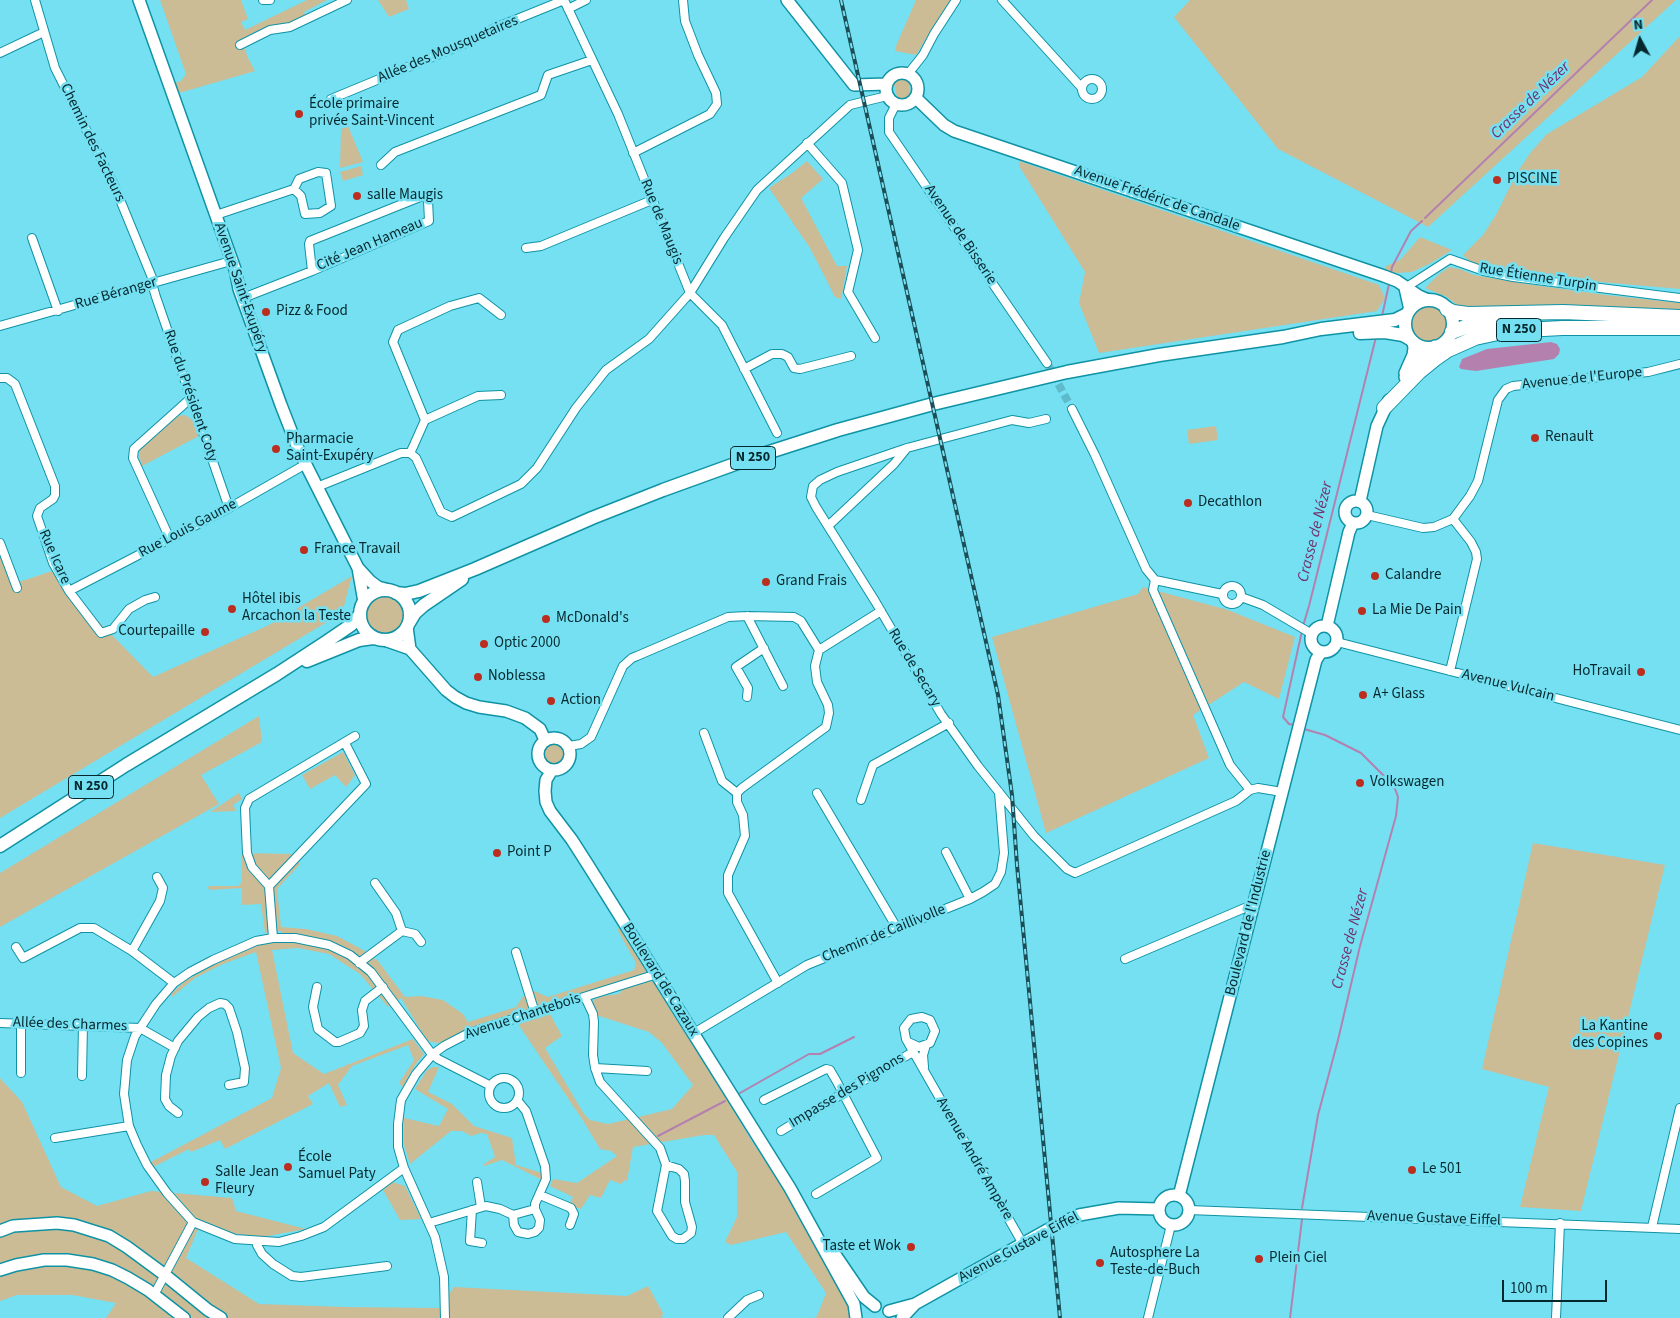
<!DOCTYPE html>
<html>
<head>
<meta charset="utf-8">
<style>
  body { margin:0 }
  #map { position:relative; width:1680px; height:1318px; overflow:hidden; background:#74e0f2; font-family:"Source Sans 3",sans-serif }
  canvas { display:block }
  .north { position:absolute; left:1615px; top:15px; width:50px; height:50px; -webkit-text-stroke:4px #74e0f2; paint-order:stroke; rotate:354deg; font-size:14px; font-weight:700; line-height:20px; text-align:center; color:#04282e }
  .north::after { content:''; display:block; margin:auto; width:18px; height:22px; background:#04282e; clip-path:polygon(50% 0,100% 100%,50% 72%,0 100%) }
  .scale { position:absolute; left:1502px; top:1280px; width:105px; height:22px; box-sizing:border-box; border:2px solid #04282e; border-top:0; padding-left:6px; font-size:15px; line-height:18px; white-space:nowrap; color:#04282e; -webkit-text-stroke:4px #74e0f2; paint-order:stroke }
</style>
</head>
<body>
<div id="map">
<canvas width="1680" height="1318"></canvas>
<div class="north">N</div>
<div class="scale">100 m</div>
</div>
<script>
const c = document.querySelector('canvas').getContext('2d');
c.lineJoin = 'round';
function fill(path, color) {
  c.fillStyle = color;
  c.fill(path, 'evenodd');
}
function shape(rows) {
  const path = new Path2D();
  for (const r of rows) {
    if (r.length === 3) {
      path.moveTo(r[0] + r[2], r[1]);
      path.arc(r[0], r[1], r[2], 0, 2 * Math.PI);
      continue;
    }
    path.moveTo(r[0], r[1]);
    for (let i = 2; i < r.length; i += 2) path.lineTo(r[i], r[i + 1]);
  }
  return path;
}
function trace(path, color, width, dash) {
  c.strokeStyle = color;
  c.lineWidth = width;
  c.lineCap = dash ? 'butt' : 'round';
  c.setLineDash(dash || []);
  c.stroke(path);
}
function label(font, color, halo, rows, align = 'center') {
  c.font = font + ' "Source Sans 3",sans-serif';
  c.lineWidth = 5;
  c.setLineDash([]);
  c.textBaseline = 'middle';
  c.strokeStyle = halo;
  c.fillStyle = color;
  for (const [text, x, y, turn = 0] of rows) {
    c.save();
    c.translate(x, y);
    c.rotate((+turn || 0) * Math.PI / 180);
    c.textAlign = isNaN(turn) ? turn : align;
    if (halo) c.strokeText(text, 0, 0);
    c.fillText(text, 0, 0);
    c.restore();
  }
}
const green = shape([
  [160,0,241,0,248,19,241,22,245,30,307,0,327,0,304,12,306,17,242,41,248,58,255,71,179,93,175,83,181,81,186,74],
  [378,0,406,0,409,9,389,17],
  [916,0,950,0,916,55,895,51,896,46],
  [1190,0,1676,0,1428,227,1278,149,1174,17],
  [1680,36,1680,289,1543,277,1474,265,1463,255,1483,235,1497,213,1516,174,1531,152,1547,134,1642,77],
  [899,78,905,79,909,82,911,95,907,101,903,101,897,97,894,84],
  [348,126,363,162,340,168,341,129],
  [807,161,823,179,801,198,837,266,847,266,841,299,835,297,810,248,769,188,792,173],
  [1019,161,1379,285,1385,298,1377,311,1099,353,1079,303,1085,272,1019,166],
  [361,166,363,175,343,181,340,172],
  [1420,237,1452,250,1431,263,1412,272,1397,273,1384,271,1386,266,1400,260],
  [1449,267,1460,269,1474,275,1526,284,1606,295,1680,303,1680,313,1475,309,1457,305,1447,297,1425,288,1438,275],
  [1428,324,19],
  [185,415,194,421,199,436,142,466,139,455,140,449,178,416],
  [1216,426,1218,440,1189,444,1187,430],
  [0,557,13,584,52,571,61,583,153,677,269,625,352,576,342,613,0,818],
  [1143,587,1228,610,1295,637,1279,699,1244,682,1193,715,1209,758,1046,833,992,637,1138,594],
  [385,615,20],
  [259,716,262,742,201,775,219,804,0,927,0,873],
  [555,753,12],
  [343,752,355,775,346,787,335,775,310,789,302,775],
  [239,793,242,799,233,805,236,811,210,812],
  [1533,843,1665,865,1581,1211,1520,1207,1549,1087,1482,1069],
  [241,853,293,854,300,864,277,889,281,927,306,929,337,936,365,951,378,961,405,997,421,996,443,1000,463,1014,468,1022,516,1007,524,995,534,991,548,997,634,970,636,963,617,929,623,928,647,966,646,973,472,1029,440,1043,431,1042,426,1039,401,998,388,1007,360,974,329,954,298,948,272,950,293,1053,324,1074,413,1039,424,1054,415,1065,403,1087,399,1083,414,1060,408,1045,352,1066,338,1085,347,1105,340,1107,329,1083,308,1096,313,1104,225,1149,220,1140,191,1152,189,1149,153,1167,151,1162,272,1098,281,1068,256,952,223,964,195,978,172,997,171,994,185,981,217,963,262,943,281,937,281,931,265,933,261,904,242,905,242,888,209,890,208,886,238,886,242,882],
  [651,981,659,986,733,1104,733,1110,753,1143,788,1194,850,1306,852,1318,814,1318,817,1316,826,1293,786,1232,731,1245,725,1242,737,1217,737,1172,714,1135,704,1135,633,1147,627,1181,625,1180,621,1184,610,1180,601,1198,590,1195,581,1209,569,1205,573,1197,550,1186,553,1179,577,1183,617,1156,611,1151,600,1149,582,1119,518,1024,550,1014,562,1036,545,1048,584,1114,590,1120,608,1124,672,1109,693,1085,662,1043,649,1032,593,1014,590,1008,593,1000,602,996,619,994,623,989,641,983],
  [433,1067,439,1067,428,1092,452,1104,474,1126,512,1138,516,1165,542,1173,542,1180,502,1160,484,1166,484,1164,495,1157,487,1134,481,1133,471,1136,462,1131,451,1131,410,1164,404,1145,404,1118,439,1126,448,1109,415,1089,427,1070],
  [0,1078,22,1102,61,1187,97,1206,151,1191,232,1198,236,1211,306,1229,262,1237,198,1229,186,1258,259,1304,346,1307,439,1308,454,1287,627,1296,648,1286,663,1313,662,1318,106,1318,116,1303,72,1295,17,1295,0,1301],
  [392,1182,405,1186,421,1219,400,1220,383,1190]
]);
const water = shape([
  [1551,342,1557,344,1560,349,1559,354,1554,359,1476,371,1461,369,1459,367,1462,359,1487,349]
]);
const stream = shape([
  [1425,218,1652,0],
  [1391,272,1392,267,1411,231,1422,221],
  [1382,316,1389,284],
  [1303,626,1309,606,1376,337],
  [1294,725,1289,724,1283,717,1302,631],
  [740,1093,809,1054,820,1054,854,1037],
  [658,1136,725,1101],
  [1302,1208,1318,1115,1338,1040,1360,946,1396,816,1398,797,1394,786,1361,753,1325,735,1304,729],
  [1290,1318,1302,1219]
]);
const streetTunnel = shape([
  [1047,363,1072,409]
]);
const street = shape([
  [35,0,55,68,114,185,153,280,153,287,156,297,229,508],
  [263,0,270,0],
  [564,0,618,114,690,293,722,325,777,433],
  [1002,0,1081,87],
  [568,9,586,0],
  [240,45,270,30,290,27,347,0],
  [0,53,44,32],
  [908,74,923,55,934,34,956,0],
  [1092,89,10],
  [331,99,471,41,495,28,564,0],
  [896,104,889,118,889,132,1047,363],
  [807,143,842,183,858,250,848,292,875,338],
  [633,153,710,114,717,104,716,93,698,55,685,21,683,0],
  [381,165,395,152,541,95,548,75,592,60],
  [216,215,294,189,299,179,318,172,326,173,331,206,320,213,305,214,301,196,294,189],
  [32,238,58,311],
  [526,248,541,246,652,200],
  [1405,288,1450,259,1484,271,1513,277,1680,298],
  [243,298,312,271,429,221,428,200,425,195,310,241,309,244,312,271],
  [0,326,231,261],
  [744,369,772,354,782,354,788,357,794,368,800,369,851,356],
  [0,378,7,378,15,384,55,486,55,495,53,499,40,508,37,516,53,563,69,591,101,633,113,629,129,609,145,600,155,597],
  [1072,409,1095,455,1146,569,1155,580],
  [1046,419,1029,423,1012,420,907,448,837,472,820,480,813,486,811,497,816,507,875,601,941,714,978,766,1034,836,1067,869,1075,873,1236,801,1250,790],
  [425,420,478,396,501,395],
  [410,453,416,458,441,512,452,517,521,484,537,468,576,408,606,370,649,339,690,293,724,238,757,190,850,105,887,96],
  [317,487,401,453,410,453,413,447,425,420,393,342,398,330,450,306,479,298,501,315],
  [1367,515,1423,528,1434,527,1453,519,1470,496,1478,481,1498,400,1506,389,1513,386,1648,372,1680,364],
  [828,526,894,464,907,448],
  [170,539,133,458,134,449,191,398],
  [0,543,17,588],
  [1155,580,1153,590,1230,765,1250,790,1258,788,1282,792],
  [1155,580,1222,594],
  [1232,595,9],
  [69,591,229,508,306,464],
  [1241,597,1263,605,1312,634],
  [747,616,783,686],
  [1337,642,1680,730],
  [1450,671,1477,559,1476,552,1471,542,1453,519],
  [747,697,748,688,736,667,764,648],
  [704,733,722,781,737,793],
  [569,746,581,744,591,737,623,666,632,658,637,656,728,617,747,616,794,617,801,621,819,650,881,611],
  [817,793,897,928],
  [861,800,873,765,949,723],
  [946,852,970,899],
  [375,883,396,913,402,931],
  [269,886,366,784,345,743],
  [273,938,269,886,252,867,247,853,245,808,249,799,355,736],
  [16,947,23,958,80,928,94,928,132,951,174,983],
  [132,951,160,901,163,888,157,877],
  [516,952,535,1013],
  [1125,959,1254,904],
  [359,963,402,931,415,934,421,942],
  [778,983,728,893,728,875,745,836,743,815,737,802,737,793,742,788,826,727,829,713,828,705,817,682,815,666,819,650],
  [317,987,313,1007,318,1029,335,1042,339,1042,360,1033,364,1026,362,1010,365,1001,383,987],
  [585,997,593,1014,594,1022,593,1055,595,1068,600,1082,660,1148,666,1165,679,1169,684,1174,685,1181,685,1202,692,1227,691,1233,683,1239,677,1239,672,1236,657,1211,666,1165],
  [0,1023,140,1028,175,1048],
  [21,1023,21,1073],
  [694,1033,807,965,970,899,983,892,995,884,1001,872,1004,853,999,792],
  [908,1042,919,1047,930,1043,935,1031,930,1020,922,1017,911,1019,904,1028,906,1039,1023,1244],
  [924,1067,923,1055,926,1045],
  [595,1068,647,1071],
  [82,1076,83,1025],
  [504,1093,15],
  [764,1100,826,1069,830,1070,837,1082,877,1158,816,1194],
  [178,1113,169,1106,165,1099,166,1075,171,1056,178,1041,198,1017,209,1008,220,1003,225,1004,229,1008,237,1032,245,1068,244,1082,229,1085],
  [781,1131,837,1097,842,1093,913,1052],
  [55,1138,129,1126],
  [404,1168,324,1227,301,1236,279,1242,235,1239,193,1222,167,1193,147,1165,137,1145,129,1126,124,1094,127,1060,135,1036,156,1004,174,983,190,972,213,960,256,941,273,938,295,938,329,945,350,955,371,972,431,1053,438,1059,491,1086],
  [477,1182,481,1207],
  [540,1195,571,1208,574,1214,570,1225],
  [472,1210,470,1241,482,1243],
  [1189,1210,1680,1229],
  [513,1215,514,1225,518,1232,528,1234,535,1232,539,1228,540,1220,535,1209],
  [429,1223,486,1206,500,1209,513,1215,535,1209,535,1204,546,1179,545,1166,526,1111,517,1100],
  [1652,1227,1680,1108],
  [257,1241,257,1245,262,1254,273,1264,292,1276,301,1277,387,1266],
  [154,1295,193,1222],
  [445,1318,444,1277,435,1237,404,1168,398,1147,398,1124,401,1100,416,1074,433,1054,444,1046,469,1033,657,974],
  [728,1318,747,1300,759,1295],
  [1148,1318,1171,1225],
  [1556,1318,1560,1223]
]);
const secondary = shape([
  [139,0,235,269,239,289,281,405,299,451,358,568,364,602],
  [787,0,854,85,887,84],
  [902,89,16],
  [916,98,944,125,954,131,1384,276,1397,281,1419,296,1428,300],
  [1405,288,1410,310],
  [1405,373,1413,355,1414,348,1413,342],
  [1405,377,1424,355,1435,346],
  [1356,512,11],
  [1360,501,1377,426,1389,400],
  [359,569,370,581,378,587,389,590],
  [1324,639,13],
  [1327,626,1349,532,1353,523],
  [407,627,410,649],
  [387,641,410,649,446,690,455,697,466,703,479,707,506,711,525,718,540,729,545,740],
  [554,754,16],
  [552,770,546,780,545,791,546,802,550,811,572,840,588,865,790,1188,854,1304,856,1318],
  [1174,1210,15],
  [1179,1196,1316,660,1321,652],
  [0,1231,13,1226,57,1223,74,1225,109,1236,127,1247,165,1275,208,1310,221,1318],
  [832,1250,864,1297,875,1306],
  [0,1270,16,1265,44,1260,67,1260,93,1264,112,1270,128,1278,148,1290,184,1318],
  [889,1311,915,1304,1047,1230,1079,1215,1119,1208,1158,1209],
  [902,1318,915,1304]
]);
const primary = shape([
  [1429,324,24],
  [1360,333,1385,332,1403,335,1410,339],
  [385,615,25],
  [396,593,405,594,419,591,475,569,592,518,663,490,757,456,838,430,933,404,1067,372,1159,355,1283,337,1321,329,1395,320,1407,314],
  [409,623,415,613,424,605,462,579],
  [307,661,359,640,373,638],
  [0,846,126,765,277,674,326,642,351,625,356,620,360,614]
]);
const highway = shape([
  [1447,309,1453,312,1468,314,1563,312,1680,317],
  [1452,332,1468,326,1515,322],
  [1384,408,1419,372,1435,359,1448,350,1475,338,1507,331,1562,328,1680,328]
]);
const rail = shape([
  [841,0,998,695,1012,795,1017,865,1060,1318]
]);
const markers = [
  [299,114,5,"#bb2d1f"],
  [1497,180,5,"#bb2d1f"],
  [357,196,5,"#bb2d1f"],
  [266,312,5,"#bb2d1f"],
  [1535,438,5,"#bb2d1f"],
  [276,449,5,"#bb2d1f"],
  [1188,503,5,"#bb2d1f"],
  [304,550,5,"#bb2d1f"],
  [1375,576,5,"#bb2d1f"],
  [766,582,5,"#bb2d1f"],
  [232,609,5,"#bb2d1f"],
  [1362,611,5,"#bb2d1f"],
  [546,619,5,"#bb2d1f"],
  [205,632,5,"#bb2d1f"],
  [484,644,5,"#bb2d1f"],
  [1641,672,5,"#bb2d1f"],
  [478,677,5,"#bb2d1f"],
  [1363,695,5,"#bb2d1f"],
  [551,701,5,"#bb2d1f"],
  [1360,783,5,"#bb2d1f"],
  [497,853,5,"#bb2d1f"],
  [1658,1036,5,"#bb2d1f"],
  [288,1167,5,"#bb2d1f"],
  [1412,1170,5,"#bb2d1f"],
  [205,1182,5,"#bb2d1f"],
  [911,1247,5,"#bb2d1f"],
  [1259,1259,5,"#bb2d1f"],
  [1100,1263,5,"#bb2d1f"]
];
const shields = [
  [1519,330,45],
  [753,458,45],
  [91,787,45]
];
const shieldNames = [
  ["N 250",1519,330],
  ["N 250",753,458],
  ["N 250",91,787]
];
const streetNames = [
  ["Allée des Mousquetaires",448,50,-23],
  ["Chemin des Facteurs",92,143,64],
  ["Avenue Frédéric de Candale",1157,199,19],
  ["Rue de Maugis",661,222,68],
  ["Avenue de Bisserie",960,235,56],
  ["Cité Jean Hameau",370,245,-23],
  ["Rue Étienne Turpin",1538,278,9],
  ["Avenue Saint-Exupéry",240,288,71],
  ["Rue Béranger",116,294,-16],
  ["Avenue de l'Europe",1582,379,-6],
  ["Rue du Président Coty",190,396,71],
  ["Rue Louis Gaume",188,529,-28],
  ["Rue Icare",54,557,66],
  ["Rue de Secary",914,668,59],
  ["Avenue Vulcain",1508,686,14],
  ["Boulevard de l'Industrie",1249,923,-76],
  ["Chemin de Caillivolle",884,934,-22],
  ["Boulevard de Cazaux",660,980,58],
  ["Avenue Chantebois",523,1017,-18],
  ["Allée des Charmes",70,1025,2],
  ["Impasse des Pignons",847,1091,-31],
  ["Avenue André Ampère",974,1159,60],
  ["Avenue Gustave Eiffel",1434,1219,2],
  ["Avenue Gustave Eiffel",1019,1248,-28]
];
const poiNames = [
  ["École primaire",309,105],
  ["privée Saint-Vincent",309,122],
  ["PISCINE",1507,180],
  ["salle Maugis",367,196],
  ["Pizz & Food",276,312],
  ["Renault",1545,438],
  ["Pharmacie",286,440],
  ["Saint-Exupéry",286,457],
  ["Decathlon",1198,503],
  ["France Travail",314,550],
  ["Calandre",1385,576],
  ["Grand Frais",776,582],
  ["Hôtel ibis",242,600],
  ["Arcachon la Teste",242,617],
  ["La Mie De Pain",1372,611],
  ["McDonald's",556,619],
  ["Courtepaille",195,632,"right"],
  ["Optic 2000",494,644],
  ["HoTravail",1631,672,"right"],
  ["Noblessa",488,677],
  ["A+ Glass",1373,695],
  ["Action",561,701],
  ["Volkswagen",1370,783],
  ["Point P",507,853],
  ["La Kantine",1648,1027,"right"],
  ["des Copines",1648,1044,"right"],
  ["École",298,1158],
  ["Samuel Paty",298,1175],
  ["Le 501",1422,1170],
  ["Salle Jean",215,1173],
  ["Fleury",215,1190],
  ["Taste et Wok",901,1247,"right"],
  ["Autosphere La",1110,1254],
  ["Teste-de-Buch",1110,1271],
  ["Plein Ciel",1269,1259]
];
const waterNames = [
  ["Crasse de Nézer",1531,101,-44],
  ["Crasse de Nézer",1316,532,-76],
  ["Crasse de Nézer",1351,939,-75]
];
fill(green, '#cbbc96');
fill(water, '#b481af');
trace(stream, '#b481af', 2);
trace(streetTunnel, '#5ebbcb', 8, [8, 4]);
trace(street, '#0f93a4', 10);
trace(secondary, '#0f93a4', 14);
trace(primary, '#0f93a4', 15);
trace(highway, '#0f93a4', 16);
trace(street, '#fff', 8);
trace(secondary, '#fff', 11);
trace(primary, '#fff', 12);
trace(highway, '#fff', 14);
trace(rail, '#1b4e56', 4);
trace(rail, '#74e0f2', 2, [5.5]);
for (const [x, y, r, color] of markers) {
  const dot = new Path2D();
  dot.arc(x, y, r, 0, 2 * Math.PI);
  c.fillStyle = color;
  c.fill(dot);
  trace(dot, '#74e0f2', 2);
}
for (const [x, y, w] of shields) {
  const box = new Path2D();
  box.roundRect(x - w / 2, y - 11.5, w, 23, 4);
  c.fillStyle = '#74e0f2';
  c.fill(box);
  trace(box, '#04282e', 1);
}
label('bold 14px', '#04282e', null, shieldNames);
label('15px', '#04282e', '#74e0f2', streetNames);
label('15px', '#04282e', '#74e0f2', poiNames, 'left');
label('italic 16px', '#71326d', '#74e0f2', waterNames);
</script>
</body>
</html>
